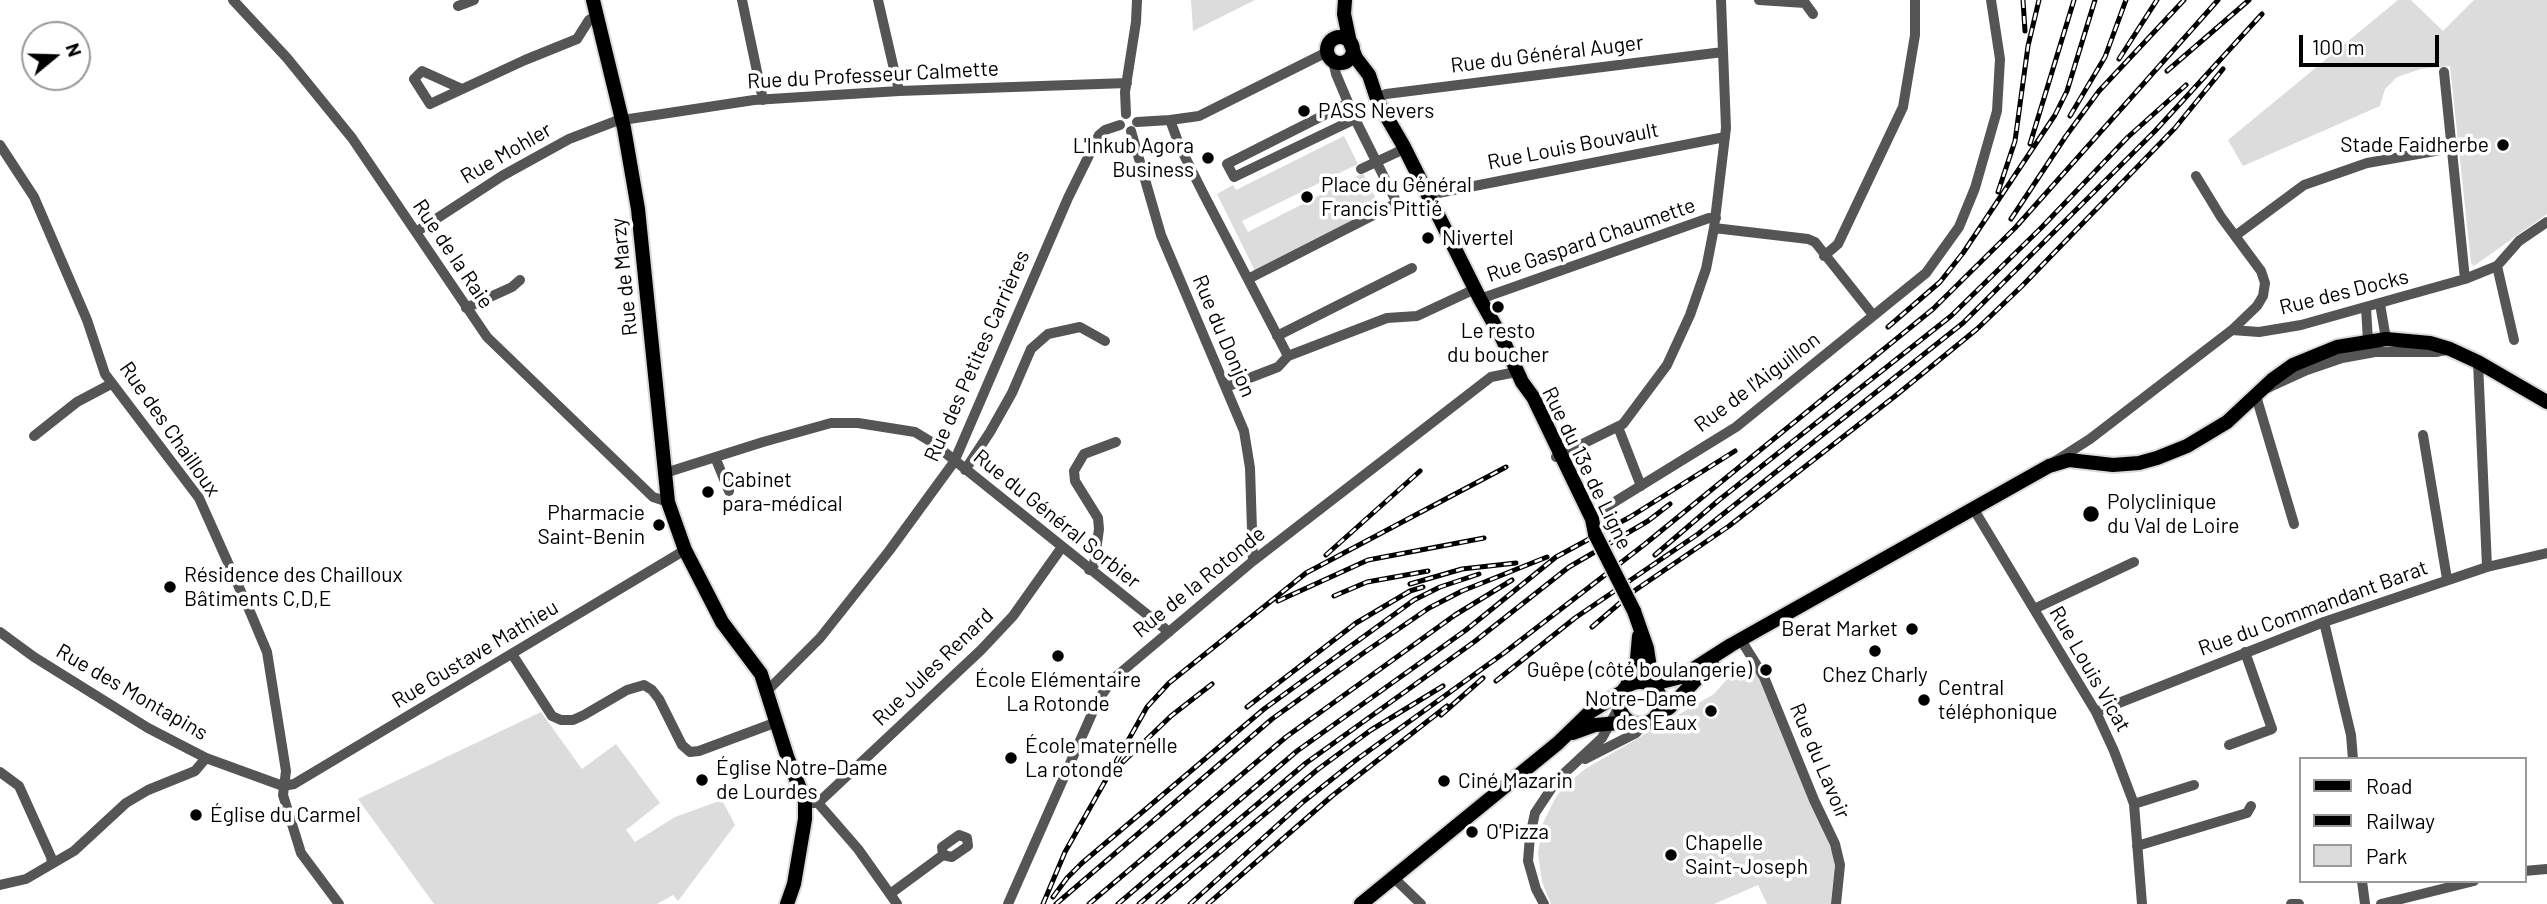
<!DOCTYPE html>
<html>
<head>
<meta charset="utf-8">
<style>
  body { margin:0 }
  #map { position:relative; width:2547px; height:904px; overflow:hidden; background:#fff; font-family:Barlow,sans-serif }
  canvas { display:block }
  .legend { position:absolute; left:2299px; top:757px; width:228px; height:126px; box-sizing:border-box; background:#fff; border:2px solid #999; margin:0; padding:9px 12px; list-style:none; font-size:21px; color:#000 }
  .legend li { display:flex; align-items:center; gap:14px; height:35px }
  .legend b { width:35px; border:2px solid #999 }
  .north { position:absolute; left:21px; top:21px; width:70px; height:70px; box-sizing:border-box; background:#fff; border:2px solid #999; border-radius:50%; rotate:71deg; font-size:19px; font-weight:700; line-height:28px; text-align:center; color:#000 }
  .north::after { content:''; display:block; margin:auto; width:24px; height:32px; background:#000; clip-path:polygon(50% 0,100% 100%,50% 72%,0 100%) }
  .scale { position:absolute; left:2299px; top:35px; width:140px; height:32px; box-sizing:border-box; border:4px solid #000; border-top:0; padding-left:9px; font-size:21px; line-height:24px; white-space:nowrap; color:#000; -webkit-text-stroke:5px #fff; paint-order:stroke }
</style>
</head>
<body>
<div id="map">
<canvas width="2547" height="904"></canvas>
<ul class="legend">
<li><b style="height:9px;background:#000"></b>Road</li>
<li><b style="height:9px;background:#000"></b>Railway</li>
<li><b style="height:19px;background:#dcdcdc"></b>Park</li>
</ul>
<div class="north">N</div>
<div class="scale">100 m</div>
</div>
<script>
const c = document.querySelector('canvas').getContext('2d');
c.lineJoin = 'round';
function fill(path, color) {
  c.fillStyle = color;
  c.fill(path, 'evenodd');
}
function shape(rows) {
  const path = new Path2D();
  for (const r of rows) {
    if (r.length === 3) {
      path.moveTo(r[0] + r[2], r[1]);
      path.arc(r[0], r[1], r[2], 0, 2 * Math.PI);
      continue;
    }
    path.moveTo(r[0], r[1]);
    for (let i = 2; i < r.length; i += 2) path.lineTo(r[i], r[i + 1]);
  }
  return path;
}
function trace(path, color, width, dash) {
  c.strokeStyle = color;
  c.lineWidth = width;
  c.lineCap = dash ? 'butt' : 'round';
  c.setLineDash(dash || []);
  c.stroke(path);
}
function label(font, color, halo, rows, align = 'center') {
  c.font = font + ' Barlow,sans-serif';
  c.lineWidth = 7;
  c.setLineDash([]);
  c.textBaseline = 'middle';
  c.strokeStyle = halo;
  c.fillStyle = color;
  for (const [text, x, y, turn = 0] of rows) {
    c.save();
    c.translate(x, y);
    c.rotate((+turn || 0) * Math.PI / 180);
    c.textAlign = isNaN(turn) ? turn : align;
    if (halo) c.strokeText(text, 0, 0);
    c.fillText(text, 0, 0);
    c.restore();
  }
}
const green = shape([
  [1191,0,1255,0,1193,31],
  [2398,0,2411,0,2443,31,2474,0,2547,0,2547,214,2474,266,2471,263,2450,66,2421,69,2397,77,2385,89,2380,106,2243,166,2228,140],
  [1344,136,1358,164,1242,221,1248,232,1363,173,1382,211,1257,275,1217,194,1233,185,1236,190],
  [1733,662,1746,665,1758,675,1835,858,1831,904,1767,904,1758,885,1714,904,1551,904,1542,882,1538,853,1543,823,1556,797,1566,785,1585,769,1714,694,1728,678],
  [541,712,582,769,616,744,660,803,626,830,635,842,675,817,722,800,735,825,678,901,673,895,657,904,434,904,358,799]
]);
const minor = shape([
  [233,0,287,58,352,138,487,337,653,497,668,502],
  [742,0,763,100],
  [878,0,899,91],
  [1759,0,1805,3,1813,14],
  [458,6,474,0],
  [2444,72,2465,279],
  [462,89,422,71,414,79,430,104,525,60,577,39,589,20,597,16],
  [1377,98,1386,94,1723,52],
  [1348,103,1227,164,1234,177,1355,119],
  [1126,114,1125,92,1136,22,1137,0],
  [1170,120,1180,147,1203,193,1288,356],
  [1137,122,1170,120,1199,116,1327,52],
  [1131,131,1161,235,1244,431,1250,468,1253,561],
  [0,145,34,197,87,320,105,374,199,498,251,614,267,652,286,771,283,795,301,853,339,904],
  [1361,169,1404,149],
  [2196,176,2221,217,2261,271,2265,283,2263,296,2257,306,2232,330],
  [1428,195,1725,137],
  [1714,228,1808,239,1815,242,1873,315],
  [416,232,502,176,569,139,616,121,754,100,899,91,1127,83],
  [2235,236,2304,185,2367,163,2452,148],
  [1824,256,1838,244,1903,107,1915,35,1915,0],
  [2497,266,2514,340],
  [1248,279,1397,203,1355,119,1336,74,1333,61],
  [1480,299,1709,218,1716,218],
  [2380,304,2386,339],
  [466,308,512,287,520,280],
  [2366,308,2368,341],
  [1277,336,1412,268],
  [2478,362,2487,567],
  [1226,387,1278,367,1288,356,1387,318,1417,316,1475,289],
  [2263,390,2307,370,2342,358,2375,352,2436,352,2450,349],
  [2256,396,2294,524],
  [1618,427,1641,486],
  [2423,435,2447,579],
  [34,436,77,402,111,384],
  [715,457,729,491],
  [1556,457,1623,424,1667,365,1690,315,1706,269,1714,228,1726,128,1721,0],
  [2054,462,2090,439,2232,330,2259,332,2301,325,2465,279,2497,266,2519,241,2547,222],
  [965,470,990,432,1012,393,1031,349,1048,334,1080,327,1105,341],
  [665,473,763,442,831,423,858,423,915,432,933,443,1169,632],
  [1973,508,2096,712,2114,751,2134,804,2142,904],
  [1592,519,1595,514,1736,427,1926,273,1959,227,1975,188,1997,111,2000,59,1991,0],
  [1089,570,1094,565,1099,529,1098,518,1075,481,1074,471,1084,454,1116,442],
  [2034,609,2134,562],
  [2324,622,2351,735,2353,759],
  [0,632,34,657,148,728,206,758,283,786,294,784,685,550],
  [1741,640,1764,677,1814,800,1835,844,1840,865,1836,904],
  [512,654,552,716,561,720,573,720,584,715,627,690,644,685,652,690,659,699,682,745,690,752,699,751,777,722],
  [767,691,820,638,889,551,954,462,1068,198,1099,135,1105,130,1120,125],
  [2096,712,2324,622,2487,567,2547,553],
  [2229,745,2272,729,2245,652],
  [1585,759,1636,733,1645,723],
  [0,772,19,786,51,857,52,863],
  [812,803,818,803,858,849,897,904],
  [818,803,981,650,1013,616,1062,547],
  [2134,804,2194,785],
  [2137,846,2247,813,2251,806],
  [2524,871,2547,869],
  [1394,878,1421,904],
  [2362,881,2365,904],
  [0,885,26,879,74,851,126,803,148,790,195,771,206,758],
  [890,894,943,855,952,857,968,846,967,838,959,835,942,847,943,855],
  [1008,904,1098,700,1113,679,1253,561,1491,377,1511,373],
  [1544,904,1536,889,1528,861,1530,836,1535,813,1557,780,1602,738,1619,707],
  [2291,904,2299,904],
  [2381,904,2474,881]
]);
const major = shape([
  [593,0,624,128,638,209,668,502,685,550,722,622,761,674,788,759,805,801,805,819,794,884,787,904],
  [1345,0,1344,14,1350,43],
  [1340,50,13],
  [1351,45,1356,58,1369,75,1378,102,1403,145,1480,299,1502,338,1522,382,1533,397,1561,455,1592,519,1595,534],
  [1634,611,1647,648,1650,668,1649,685,1681,677,1731,645,2049,466,2069,460,2113,465,2139,463,2157,458,2187,446,2227,422,2272,380,2293,365,2337,347,2386,339,2430,343,2450,349,2478,362,2547,402],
  [1640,703,21],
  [1626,688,1637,659,1639,636],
  [1656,716,1670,707,1712,663],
  [1573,733,1595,725,1631,722],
  [1361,904,1558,743,1590,712,1622,692]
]);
const rail = shape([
  [2023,0,2025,31],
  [2119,59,2157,0],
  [2167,71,2249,0],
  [2070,116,2105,57,2126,0],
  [2030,144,2074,0],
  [1998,192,2015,141,2028,46,2039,0],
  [2011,219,2066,136,2099,91,2184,0],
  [1888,327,1940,282,1963,253,2055,115,2067,91,2095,0],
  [1326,555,1420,471],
  [1655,555,1719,500,1951,316,2041,228,2128,137,2186,85],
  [1410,584,1462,569,1516,563],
  [1334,596,1367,582,1428,571],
  [1278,601,1368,560,1484,538],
  [1592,627,1634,591,1729,526,1894,397,1977,329,2022,286,2175,128,2223,69],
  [1496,681,1575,618,1698,534,1963,323,2155,131,2262,14],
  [1247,707,1356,623,1410,591,1423,587],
  [1441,715,1483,678],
  [1123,762,1171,716,1212,684],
  [1053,897,1067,878,1082,863,1264,709,1414,600,1440,587,1479,574],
  [1043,904,1065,852,1147,707,1169,683,1306,573,1506,467],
  [1056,904,1272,719,1362,654,1429,608,1462,591,1547,557],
  [1089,904,1286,737,1455,615,1512,580],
  [1118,904,1297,751,1466,630,1556,557,1630,517,1735,451],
  [1139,904,1306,763,1474,642,1569,567,1648,521,1670,504],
  [1158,904,1317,770,1371,730,1443,686],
  [1190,904,1303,802,1356,760,1504,653,1645,544,1933,309,2015,228,2218,0],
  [1208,904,1332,796,1447,706]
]);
const majorBridge = shape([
  [1595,534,1634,611]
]);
const markers = [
  [1304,111,7,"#000"],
  [2503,145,7,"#000"],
  [1208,158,7,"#000"],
  [1307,197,7,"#000"],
  [1428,238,7,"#000"],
  [1498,307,7,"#000"],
  [708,492,7,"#000"],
  [2091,514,9,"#000"],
  [659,525,7,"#000"],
  [170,587,7,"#000"],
  [1912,629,7,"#000"],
  [1875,651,7,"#000"],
  [1058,656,7,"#000"],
  [1766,670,7,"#000"],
  [1924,700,7,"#000"],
  [1711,711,7,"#000"],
  [1011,758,7,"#000"],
  [702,780,7,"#000"],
  [1444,781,7,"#000"],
  [196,815,7,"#000"],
  [1472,832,7,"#000"],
  [1671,855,7,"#000"]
];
const streetNames = [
  ["Rue du Général Auger",1547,54,-7],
  ["Rue du Professeur Calmette",873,75,-3],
  ["Rue Louis Bouvault",1573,146,-11],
  ["Rue Mohler",506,153,-30],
  ["Rue Gaspard Chaumette",1591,240,-19],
  ["Rue de la Raie",453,254,56],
  ["Rue de Marzy",624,277,-96],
  ["Rue des Docks",2344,292,-14],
  ["Rue du Donjon",1224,336,67],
  ["Rue des Petites Carrières",977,356,-66],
  ["Rue de l'Aiguillon",1757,382,-37],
  ["Rue des Chailloux",170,429,55],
  ["Rue du 13e de Ligne",1587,468,64],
  ["Rue du Général Sorbier",1057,519,39],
  ["Rue de la Rotonde",1199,582,-39],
  ["Rue du Commandant Barat",2313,608,-20],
  ["Rue Gustave Mathieu",475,654,-31],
  ["Rue Jules Renard",933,667,-44],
  ["Rue Louis Vicat",2090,669,60],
  ["Rue des Montapins",132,692,30],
  ["Rue du Lavoir",1820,761,67]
];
const poiNames = [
  ["PASS Nevers",1318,111],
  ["Stade Faidherbe",2489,145,"right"],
  ["L'Inkub Agora",1194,146,"right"],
  ["Business",1194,170,"right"],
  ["Place du Général",1321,185],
  ["Francis Pittié",1321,209],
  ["Nivertel",1442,238],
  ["Le resto",1498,331,"center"],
  ["du boucher",1498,355,"center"],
  ["Cabinet",722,480],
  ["para-médical",722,504],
  ["Polyclinique",2107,502],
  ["du Val de Loire",2107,526],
  ["Pharmacie",645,513,"right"],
  ["Saint-Benin",645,537,"right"],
  ["Résidence des Chailloux",184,575],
  ["Bâtiments C,D,E",184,599],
  ["Berat Market",1898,629,"right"],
  ["Guêpe (côté boulangerie)",1752,670,"right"],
  ["Chez Charly",1875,675,"center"],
  ["École Elémentaire",1058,680,"center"],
  ["La Rotonde",1058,704,"center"],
  ["Central",1938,688],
  ["téléphonique",1938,712],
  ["Notre-Dame",1697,699,"right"],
  ["des Eaux",1697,723,"right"],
  ["École maternelle",1025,746],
  ["La rotonde",1025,770],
  ["Église Notre-Dame",716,768],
  ["de Lourdes",716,792],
  ["Ciné Mazarin",1458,781],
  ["Église du Carmel",210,815],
  ["O'Pizza",1486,832],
  ["Chapelle",1685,843],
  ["Saint-Joseph",1685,867]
];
fill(green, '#dcdcdc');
trace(major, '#dbdbdb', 18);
trace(minor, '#555', 10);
trace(major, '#000', 14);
trace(rail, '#000', 5);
trace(rail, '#fff', 2.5, [8]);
trace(majorBridge, '#dbdbdb', 18, []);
trace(majorBridge, '#000', 14);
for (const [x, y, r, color] of markers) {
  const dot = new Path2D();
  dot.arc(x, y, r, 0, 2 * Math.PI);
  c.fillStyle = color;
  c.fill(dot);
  trace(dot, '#fff', 2.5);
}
label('21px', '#000', '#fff', streetNames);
label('21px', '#000', '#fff', poiNames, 'left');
</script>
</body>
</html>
